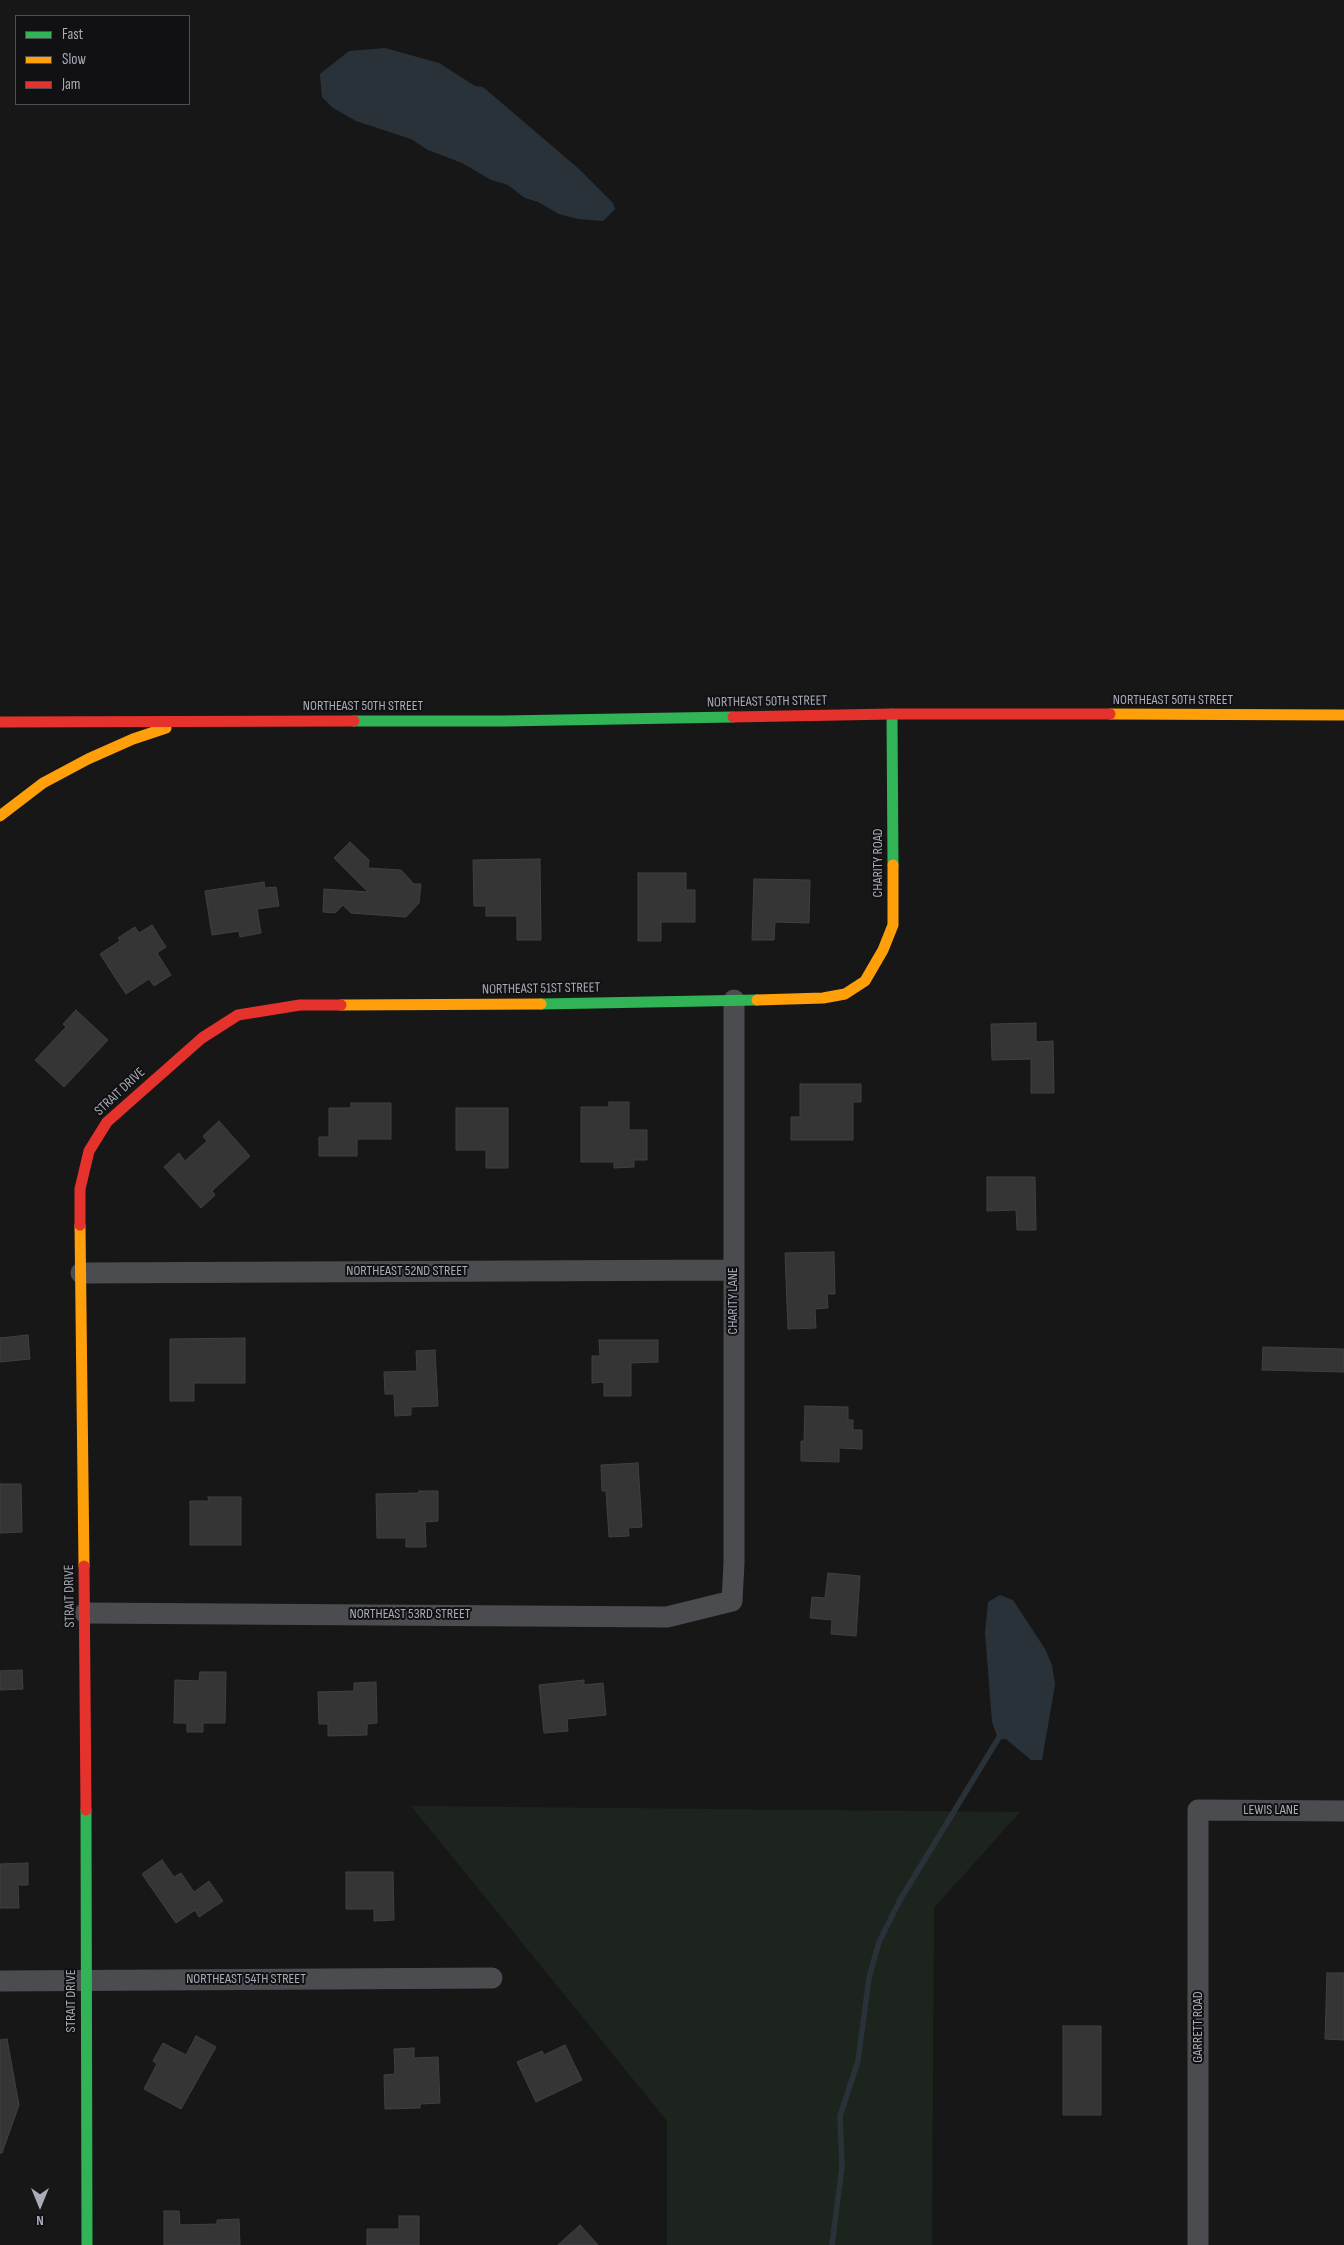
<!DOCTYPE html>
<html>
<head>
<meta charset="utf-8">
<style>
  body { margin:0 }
  #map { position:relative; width:1344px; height:2245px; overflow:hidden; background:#171717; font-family:"Sofia Sans Condensed",sans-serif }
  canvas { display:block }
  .legend { position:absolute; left:15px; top:15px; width:175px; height:90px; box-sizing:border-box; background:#111113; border:1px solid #4d4f55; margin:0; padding:6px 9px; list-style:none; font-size:15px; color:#a8adb8 }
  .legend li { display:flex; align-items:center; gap:10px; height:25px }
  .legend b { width:25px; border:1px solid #4d4f55 }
  .north { position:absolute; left:15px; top:2180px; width:50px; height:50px; -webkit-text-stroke:4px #111113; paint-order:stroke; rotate:180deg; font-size:14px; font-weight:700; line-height:20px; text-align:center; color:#a8adb8 }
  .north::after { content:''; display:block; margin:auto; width:18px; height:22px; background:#a8adb8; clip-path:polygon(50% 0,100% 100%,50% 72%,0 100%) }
</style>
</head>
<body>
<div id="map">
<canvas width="1344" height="2245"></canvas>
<ul class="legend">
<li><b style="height:6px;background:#30b455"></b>Fast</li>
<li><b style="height:6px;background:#ff9f0a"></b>Slow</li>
<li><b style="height:6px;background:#e5322d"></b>Jam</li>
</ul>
<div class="north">N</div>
</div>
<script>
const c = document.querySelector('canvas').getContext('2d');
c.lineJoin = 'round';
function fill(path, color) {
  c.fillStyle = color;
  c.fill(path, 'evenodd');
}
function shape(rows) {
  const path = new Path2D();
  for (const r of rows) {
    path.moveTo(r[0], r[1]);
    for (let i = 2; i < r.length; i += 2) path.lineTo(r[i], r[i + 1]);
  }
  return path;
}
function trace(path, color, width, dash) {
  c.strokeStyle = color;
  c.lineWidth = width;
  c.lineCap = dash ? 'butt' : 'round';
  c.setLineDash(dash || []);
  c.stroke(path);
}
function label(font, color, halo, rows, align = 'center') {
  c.font = font + ' "Sofia Sans Condensed",sans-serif';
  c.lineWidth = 4;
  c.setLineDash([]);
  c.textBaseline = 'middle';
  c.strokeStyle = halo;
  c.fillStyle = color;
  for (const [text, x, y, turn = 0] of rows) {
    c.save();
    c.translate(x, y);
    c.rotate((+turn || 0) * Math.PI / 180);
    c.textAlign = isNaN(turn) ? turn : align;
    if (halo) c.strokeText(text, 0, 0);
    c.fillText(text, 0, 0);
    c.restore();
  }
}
const green = shape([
  [411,1806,1020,1812,934,1908,932,2245,667,2245,667,2121]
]);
const water = shape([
  [385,48,439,63,475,86,483,87,579,169,613,203,615,209,603,221,578,219,559,214,538,202,525,198,508,185,491,180,462,163,428,150,411,139,356,121,333,108,322,97,320,74,330,66,349,51],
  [1000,1595,1013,1600,1045,1649,1052,1665,1055,1685,1042,1760,1031,1760,1006,1739,998,1739,992,1722,985,1633,988,1602]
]);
const stream = shape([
  [832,2245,842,2167,840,2116,858,2061,869,1978,879,1942,900,1900,998,1739]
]);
const building = shape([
  [350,842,369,860,368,868,401,870,414,884,421,884,419,903,406,917,351,913,343,905,335,913,323,912,324,889,368,892,334,858,350,842],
  [540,859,541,940,517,940,517,916,486,916,486,906,474,906,473,860,540,859],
  [638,873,686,873,686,890,695,890,695,922,661,922,661,941,638,941,638,873],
  [754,879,810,880,809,923,775,922,774,940,752,940,754,879],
  [264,882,265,888,276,887,279,906,257,909,261,933,240,937,239,931,212,935,205,891,264,882],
  [152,925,166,947,157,953,171,975,154,986,149,979,126,994,100,954,120,941,118,938,135,927,139,933,152,925],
  [76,1010,108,1040,64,1087,35,1060,66,1027,63,1024,76,1010],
  [1036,1023,1036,1042,1053,1041,1054,1093,1031,1093,1031,1059,992,1060,991,1024,1036,1023],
  [800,1084,861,1084,861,1102,853,1102,853,1140,791,1140,791,1117,800,1117,800,1084],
  [609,1102,629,1102,629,1130,647,1130,647,1160,634,1160,634,1167,614,1168,614,1162,581,1162,581,1107,609,1107,609,1102],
  [351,1103,391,1103,391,1139,357,1139,357,1156,319,1156,319,1137,329,1137,329,1108,351,1108,351,1103],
  [456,1108,508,1108,508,1168,486,1168,486,1150,456,1150,456,1108],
  [219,1121,250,1156,212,1191,215,1195,201,1208,164,1167,179,1153,185,1161,207,1141,203,1136,219,1121],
  [987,1177,1035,1177,1036,1230,1017,1230,1016,1210,987,1211,987,1177],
  [834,1252,835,1294,827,1294,828,1308,815,1309,816,1328,788,1329,785,1253,834,1252],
  [28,1335,30,1359,0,1362,0,1338,28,1335],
  [245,1338,245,1383,194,1383,194,1401,170,1401,170,1339,245,1338],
  [599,1340,658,1340,658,1362,631,1363,631,1396,604,1396,604,1382,592,1383,592,1356,600,1356,599,1340],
  [1263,1347,1344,1349,1344,1372,1262,1370,1263,1347],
  [435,1350,438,1406,411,1407,411,1415,395,1416,394,1394,385,1394,384,1372,417,1371,416,1351,435,1350],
  [805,1406,848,1407,848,1420,853,1420,853,1430,862,1430,862,1449,839,1448,839,1462,801,1461,801,1441,804,1441,805,1406],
  [638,1463,642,1527,628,1528,629,1536,609,1537,606,1491,602,1491,601,1465,638,1463],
  [0,1484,21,1484,22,1532,0,1533,0,1484],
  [419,1491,438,1491,438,1521,425,1522,426,1547,406,1547,406,1538,377,1538,376,1494,419,1493,419,1491],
  [208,1497,241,1497,241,1545,190,1545,190,1501,209,1501,208,1497],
  [828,1573,860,1576,856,1636,831,1634,832,1620,810,1618,812,1597,825,1598,828,1573],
  [22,1670,23,1689,0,1690,0,1671,22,1670],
  [200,1672,226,1672,225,1723,203,1723,203,1732,187,1732,187,1723,174,1723,175,1680,199,1681,200,1672],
  [584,1680,584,1685,603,1683,606,1715,567,1719,568,1731,544,1733,539,1685,584,1680],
  [376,1682,377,1723,367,1724,367,1735,328,1736,328,1724,319,1724,318,1692,354,1691,354,1683,376,1682],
  [162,1860,174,1877,181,1873,194,1892,209,1881,223,1901,199,1917,195,1910,176,1923,142,1874,162,1860],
  [28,1863,28,1885,18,1885,19,1908,0,1908,0,1864,28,1863],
  [346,1872,393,1872,394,1920,374,1921,374,1909,346,1909,346,1872],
  [1327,1973,1344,1973,1344,2040,1325,2039,1327,1973],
  [1063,2026,1101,2026,1101,2115,1063,2115,1063,2026],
  [196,2036,216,2047,181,2109,144,2089,157,2064,153,2061,163,2043,186,2055,196,2036],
  [7,2039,19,2105,2,2153,0,2153,0,2040,7,2039],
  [565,2045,582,2080,536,2102,517,2062,542,2051,544,2055,565,2045],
  [414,2048,414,2058,438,2057,440,2103,420,2104,420,2108,385,2109,384,2075,395,2074,394,2049,414,2048],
  [164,2211,179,2211,180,2225,217,2224,217,2220,239,2219,240,2245,164,2245,164,2211],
  [399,2216,419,2216,419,2245,367,2245,367,2229,399,2229,399,2216],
  [580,2225,598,2245,558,2245,580,2225]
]);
const street = shape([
  [81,1273,733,1270],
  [85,1613,667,1617,732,1601,734,1563,734,1000],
  [0,1981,492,1978],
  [1198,2245,1198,1810,1344,1811]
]);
const fast = shape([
  [892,714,893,865],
  [354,721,504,721,733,717],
  [541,1004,757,1000],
  [86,1810,87,2245]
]);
const slow = shape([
  [1110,714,1344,715],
  [0,816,43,783,88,759,133,739,166,728],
  [757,1000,823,998,845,994,865,981,883,950,893,925,893,865],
  [341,1005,541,1004],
  [80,1225,84,1566]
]);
const jam = shape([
  [733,717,892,714,1110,714],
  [0,722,354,721],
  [80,1225,80,1189,89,1151,107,1122,202,1038,238,1015,300,1005,341,1005],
  [84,1566,86,1810]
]);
const streetNames = [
  ["NORTHEAST 50TH STREET",1173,700],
  ["NORTHEAST 50TH STREET",767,702,-1],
  ["NORTHEAST 50TH STREET",363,706],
  ["CHARITY ROAD",878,863,-90],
  ["NORTHEAST 51ST STREET",541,989,-1],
  ["STRAIT DRIVE",120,1092,-43],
  ["NORTHEAST 52ND STREET",407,1271],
  ["CHARITY LANE",733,1301,-90],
  ["STRAIT DRIVE",70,1596,-91],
  ["NORTHEAST 53RD STREET",410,1614],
  ["LEWIS LANE",1271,1810],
  ["NORTHEAST 54TH STREET",246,1979],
  ["STRAIT DRIVE",71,2001,-90],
  ["GARRETT ROAD",1198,2027,-90]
];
fill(green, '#1d241e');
fill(water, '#2a3239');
trace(stream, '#2a3239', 5.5);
fill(building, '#353536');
trace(building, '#3f4043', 1);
trace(street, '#4b4c50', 21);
trace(fast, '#30b455', 11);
trace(slow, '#ff9f0a', 11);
trace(jam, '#e5322d', 11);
label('14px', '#a8adb8', '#111113', streetNames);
</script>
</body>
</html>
